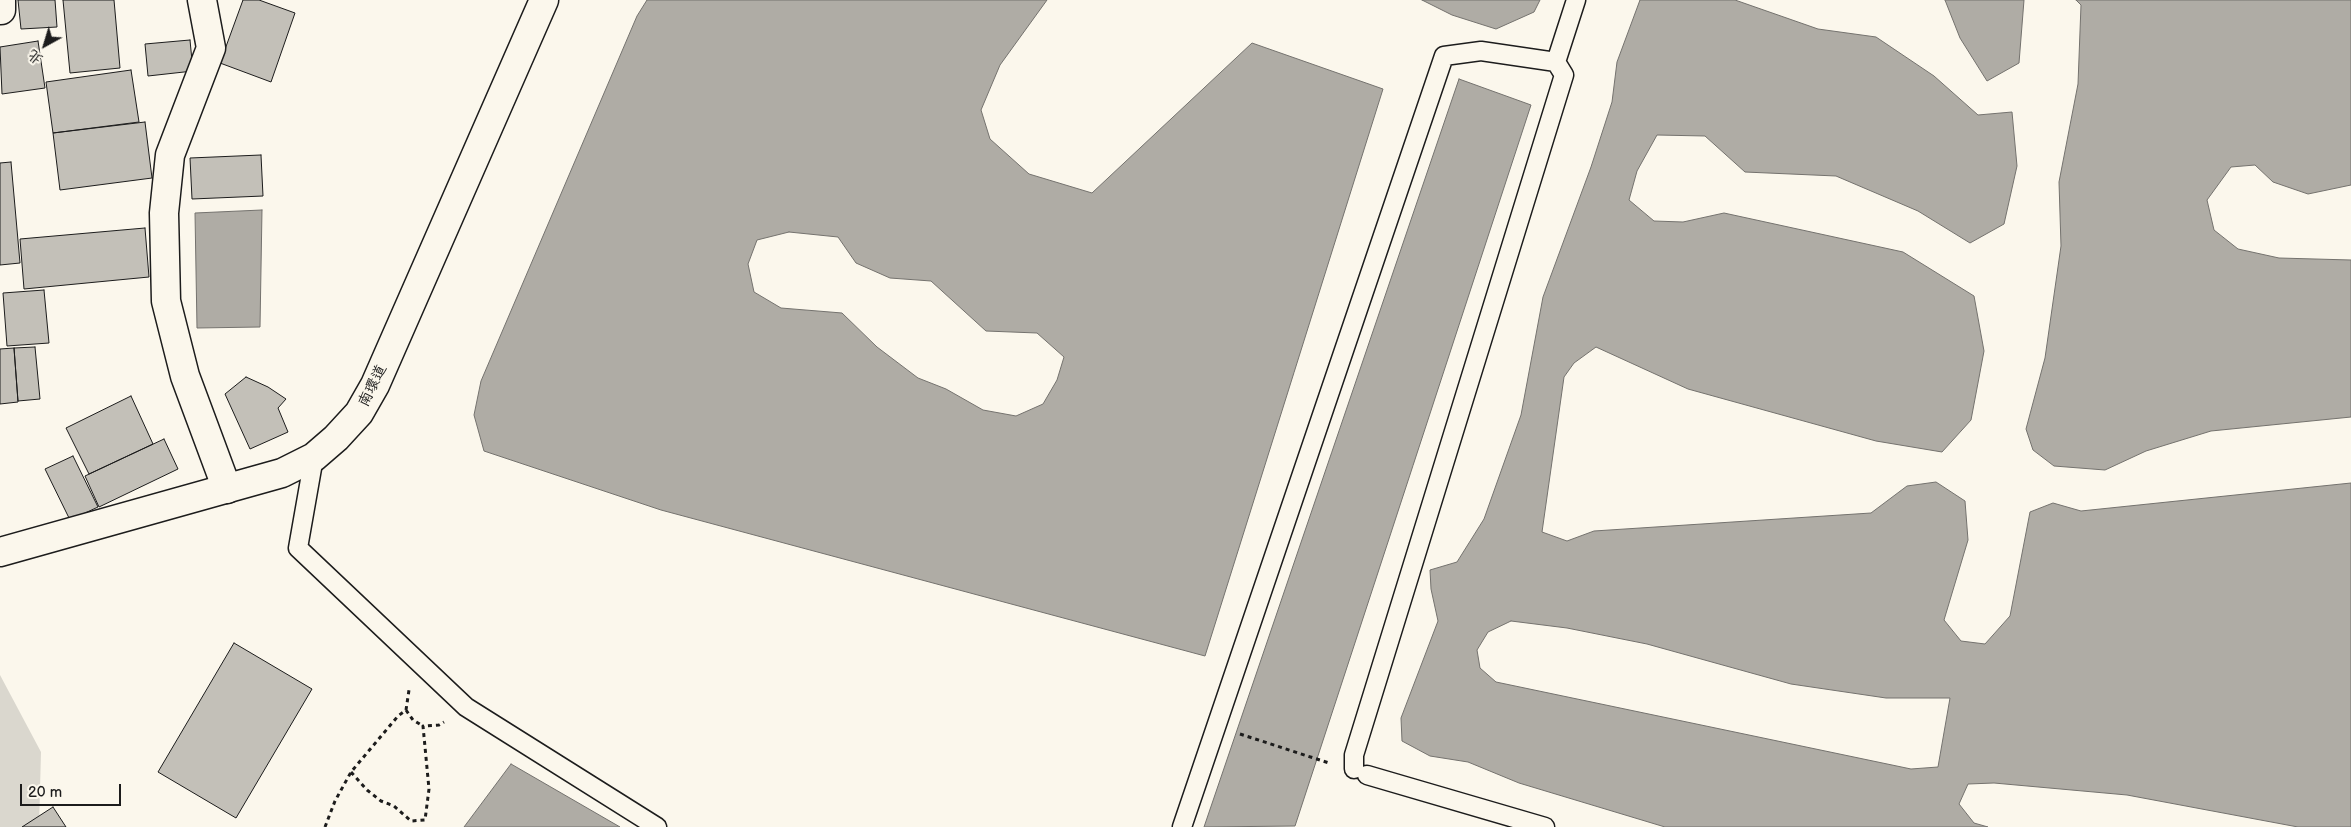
<!DOCTYPE html>
<html>
<head>
<meta charset="utf-8">
<style>
  body { margin:0 }
  #map { position:relative; width:2351px; height:827px; overflow:hidden; background:#fbf7ec; font-family:"Balsamiq Sans","LXGW WenKai TC",sans-serif }
  canvas { display:block }
  .north { position:absolute; left:20px; top:20px; width:50px; height:50px; -webkit-text-stroke:4px #fbf7ec; paint-order:stroke; rotate:219deg; font-size:14px; font-weight:700; line-height:20px; text-align:center; color:#1c1c1c }
  .north::after { content:''; display:block; margin:auto; width:18px; height:22px; background:#1c1c1c; clip-path:polygon(50% 0,100% 100%,50% 72%,0 100%) }
  .scale { position:absolute; left:20px; top:784px; width:101px; height:22px; box-sizing:border-box; border:2px solid #1c1c1c; border-top:0; padding-left:6px; font-size:15px; line-height:18px; white-space:nowrap; color:#1c1c1c; -webkit-text-stroke:4px #fbf7ec; paint-order:stroke }
</style>
</head>
<body>
<div id="map">
<canvas width="2351" height="827"></canvas>
<div class="north">北</div>
<div class="scale">20 m</div>
</div>
<script>
const c = document.querySelector('canvas').getContext('2d');
c.lineJoin = 'round';
function fill(path, color) {
  c.fillStyle = color;
  c.fill(path, 'evenodd');
}
function shape(rows) {
  const path = new Path2D();
  for (const r of rows) {
    path.moveTo(r[0], r[1]);
    for (let i = 2; i < r.length; i += 2) path.lineTo(r[i], r[i + 1]);
  }
  return path;
}
function trace(path, color, width, dash) {
  c.strokeStyle = color;
  c.lineWidth = width;
  c.lineCap = dash ? 'butt' : 'round';
  c.setLineDash(dash || []);
  c.stroke(path);
}
function label(font, color, halo, rows, align = 'center') {
  c.font = font + ' "Balsamiq Sans","LXGW WenKai TC",sans-serif';
  c.lineWidth = 5;
  c.setLineDash([]);
  c.textBaseline = 'middle';
  c.strokeStyle = halo;
  c.fillStyle = color;
  for (const [text, x, y, turn = 0] of rows) {
    c.save();
    c.translate(x, y);
    c.rotate((+turn || 0) * Math.PI / 180);
    c.textAlign = isNaN(turn) ? turn : align;
    if (halo) c.strokeText(text, 0, 0);
    c.fillText(text, 0, 0);
    c.restore();
  }
}
const green = shape([
  [0,675,41,752,39,827,0,827]
]);
const water = shape([
  [647,0,1047,0,1000,65,981,110,990,139,1029,174,1092,193,1252,43,1383,89,1205,656,661,510,484,451,474,415,481,381,637,16,647,0],
  [789,232,838,237,856,263,890,278,931,281,986,331,1037,333,1064,357,1057,380,1043,404,1016,416,983,410,946,389,918,378,877,347,842,313,781,308,754,292,748,264,757,240,789,232],
  [1422,0,1540,0,1534,12,1496,29,1452,15,1422,0],
  [1640,0,1735,0,1818,29,1876,37,1934,76,1978,115,2012,112,2017,166,2004,224,1970,243,1918,211,1836,176,1745,172,1705,136,1657,135,1637,171,1629,200,1654,221,1683,222,1724,213,1903,252,1974,296,1984,351,1971,420,1942,452,1876,441,1688,389,1596,347,1574,363,1564,377,1542,532,1567,541,1594,531,1871,513,1907,486,1936,482,1965,501,1968,540,1944,620,1961,641,1985,644,2010,616,2030,512,2053,503,2081,511,2351,483,2351,827,2298,827,2127,795,1994,783,1968,784,1959,804,1974,823,1988,827,1665,827,1519,783,1468,762,1430,756,1402,741,1401,718,1438,621,1431,589,1430,570,1457,562,1484,519,1521,415,1543,297,1591,167,1612,102,1617,62,1640,0],
  [1511,621,1567,628,1647,644,1791,684,1886,698,1950,698,1938,767,1911,769,1496,682,1480,668,1477,650,1488,632,1511,621],
  [1945,0,2024,0,2019,63,1987,81,1960,38,1945,0],
  [2076,0,2351,0,2351,185,2308,194,2273,182,2255,165,2231,167,2207,200,2214,230,2238,249,2279,258,2351,260,2351,417,2211,431,2146,451,2105,470,2054,466,2033,450,2026,429,2045,358,2061,246,2059,182,2078,84,2081,5,2076,0],
  [1459,79,1531,105,1295,826,1204,827,1459,79],
  [262,210,260,327,197,328,195,213,262,210],
  [511,764,620,827,464,827,511,764]
]);
const building = shape([
  [18,0,55,0,57,27,21,29,18,0],
  [63,0,114,0,120,68,70,73,63,0],
  [243,0,259,0,295,13,271,82,220,63,243,0],
  [190,40,193,71,148,76,145,44,190,40],
  [38,41,45,88,2,94,0,47,38,41],
  [131,70,139,122,53,133,46,82,131,70],
  [145,122,152,178,60,190,53,133,145,122],
  [261,155,263,196,192,199,190,158,261,155],
  [11,162,20,263,0,265,0,163,11,162],
  [145,228,149,277,24,289,20,239,145,228],
  [44,290,49,343,7,346,3,293,44,290],
  [35,347,40,399,18,401,14,348,35,347],
  [14,348,18,402,0,404,0,349,14,348],
  [246,377,268,387,286,399,278,408,288,432,250,449,225,394,246,377],
  [131,396,153,444,89,474,66,428,131,396],
  [164,439,178,469,99,507,85,476,164,439],
  [73,456,98,507,70,520,45,469,73,456],
  [234,643,312,689,236,818,158,772,234,643],
  [53,807,66,827,22,827,53,807]
]);
const path = shape([
  [406,710,413,720,423,726],
  [1240,734,1329,763],
  [351,772,367,790,381,801,394,806,411,821,425,820,429,789,423,726,439,725,444,722],
  [325,827,335,801,351,772,398,716,406,710,409,690]
]);
const service = shape([
  [314,457,298,548,466,707,657,827],
  [1354,769,1354,755,1564,75,1556,62],
  [1367,775,1545,827],
  [1182,827,1444,56,1481,51,1556,62,1576,0]
]);
const minor = shape([
  [1,0,1,10],
  [202,0,211,48,170,155,164,213,166,301,185,376,227,489]
]);
const tertiary = shape([
  [0,552,282,473,314,457,336,438,359,413,375,385,544,0]
]);
const streetNames = [
  ["南環道",373,386,-64]
];
fill(green, '#dad7ce');
fill(water, '#afaca5');
trace(water, '#74726e', 1);
fill(building, '#c3c0b8');
trace(building, '#1c1c1c', 1);
trace(service, '#1c1c1c', 21);
trace(minor, '#1c1c1c', 31);
trace(tertiary, '#1c1c1c', 31);
trace(path, '#1c1c1c', 3, [4, 4]);
trace(service, '#fbf7ec', 18);
trace(minor, '#fbf7ec', 28);
trace(tertiary, '#fbf7ec', 28);
label('15px', '#1c1c1c', '#fbf7ec', streetNames);
</script>
</body>
</html>
